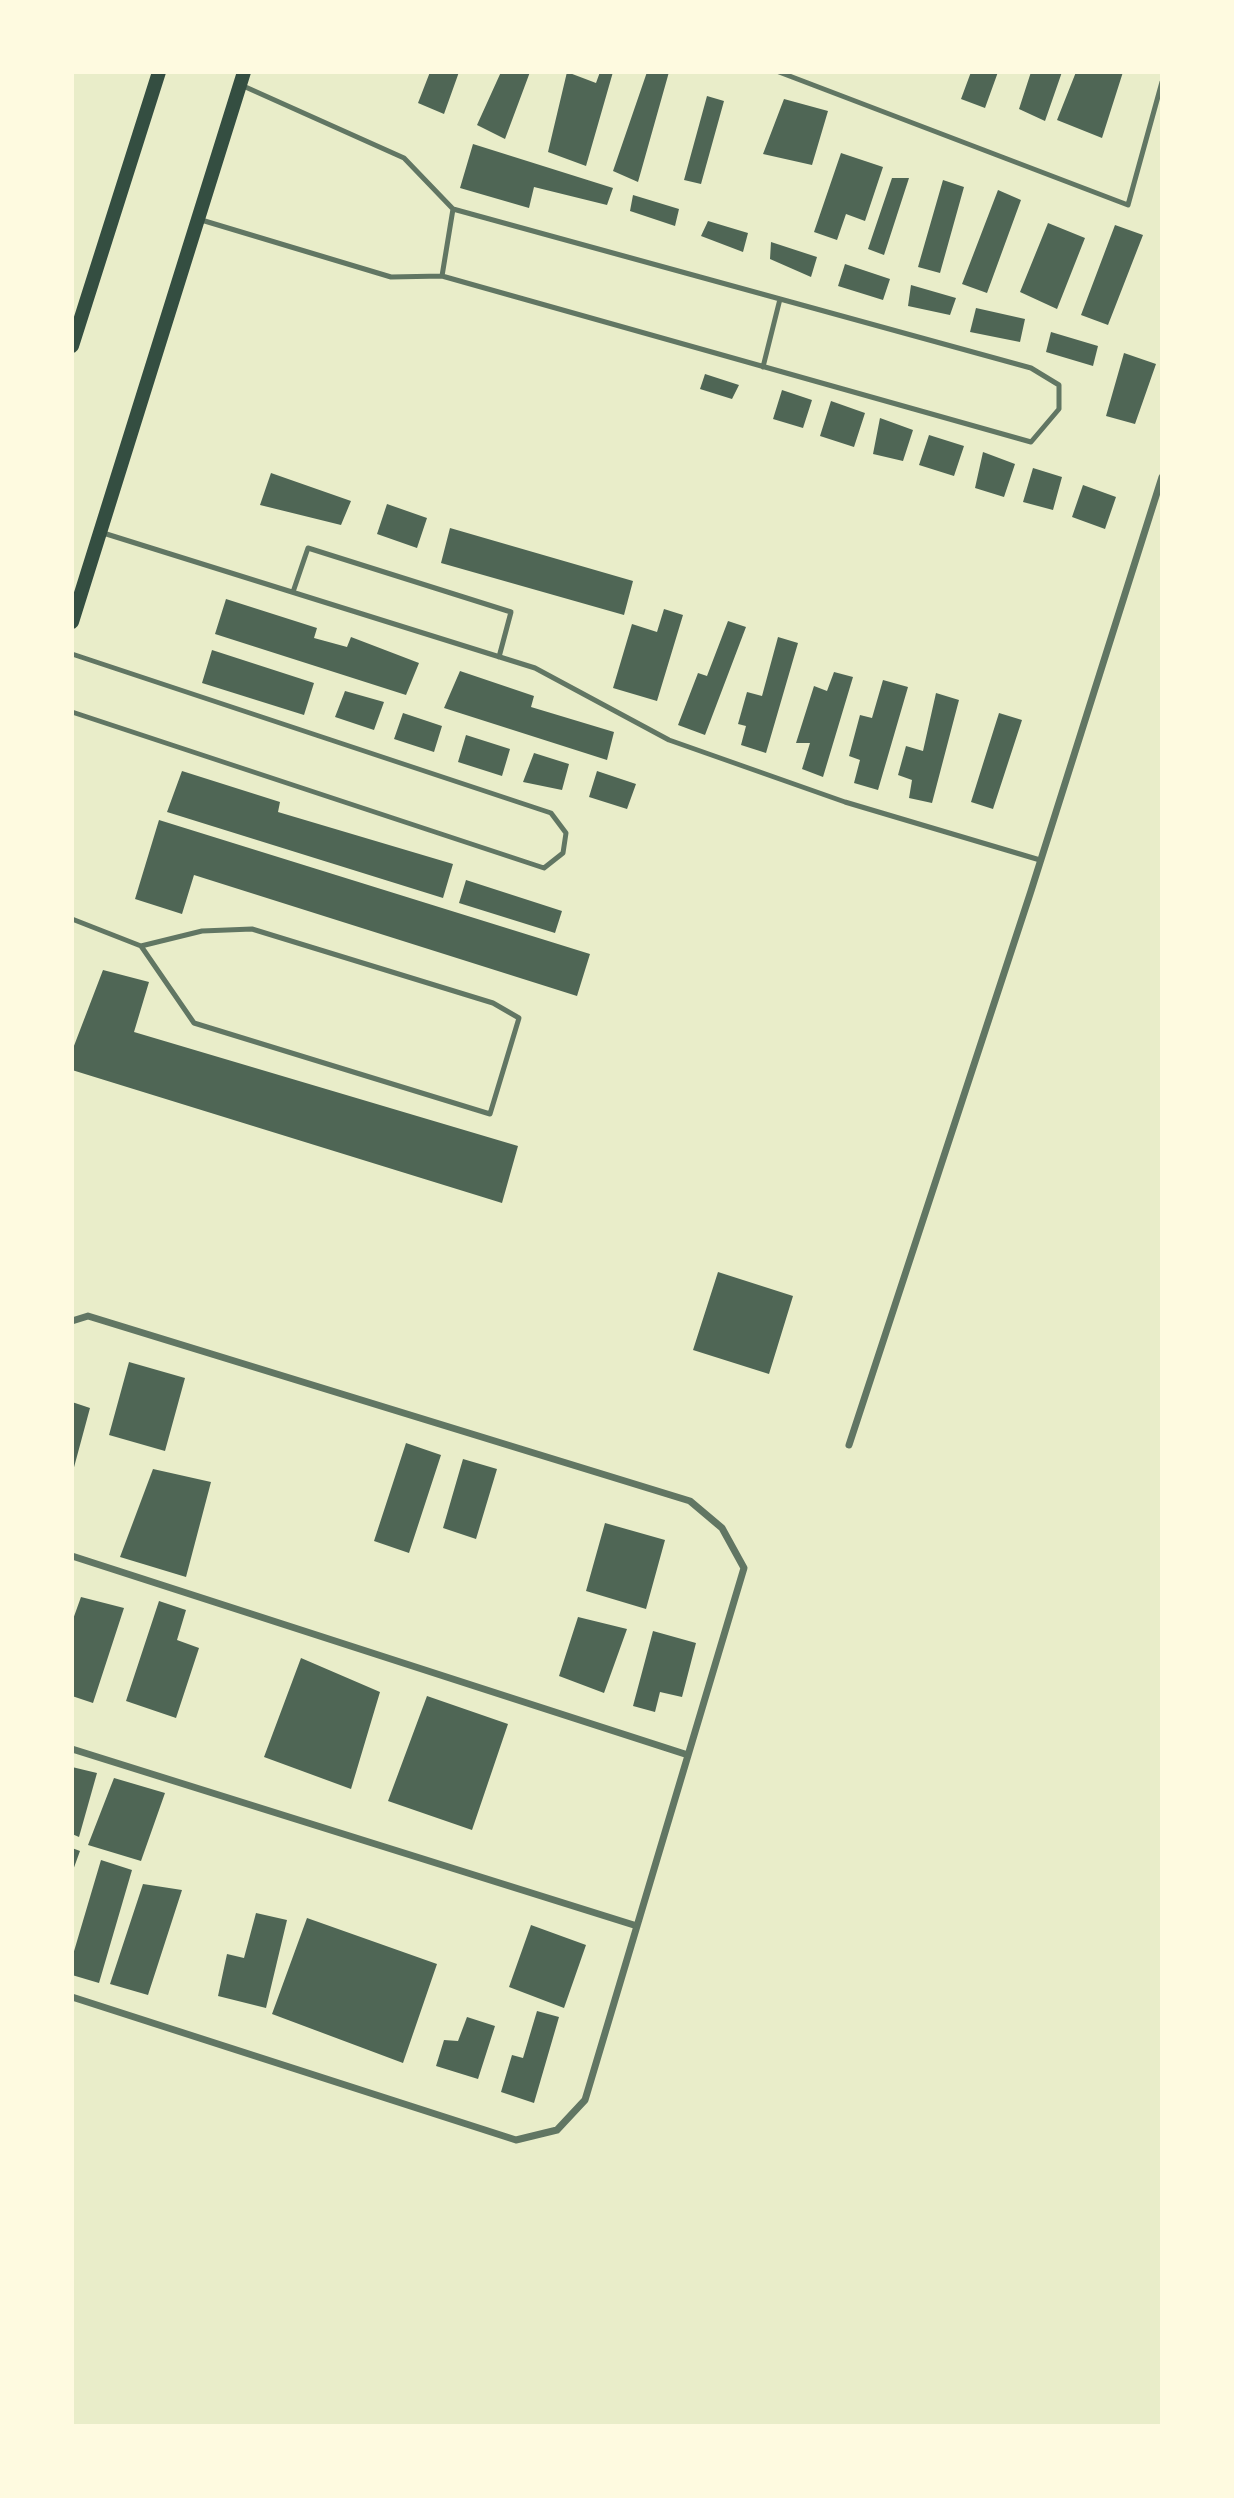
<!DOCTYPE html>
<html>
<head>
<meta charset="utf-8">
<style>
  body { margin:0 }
  #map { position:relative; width:1234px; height:2498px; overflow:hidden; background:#e9edc9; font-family:"IBM Plex Sans",sans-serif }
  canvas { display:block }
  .frame { position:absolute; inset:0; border:74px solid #fefae0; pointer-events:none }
</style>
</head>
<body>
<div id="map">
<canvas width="1234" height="2498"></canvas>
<div class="frame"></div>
</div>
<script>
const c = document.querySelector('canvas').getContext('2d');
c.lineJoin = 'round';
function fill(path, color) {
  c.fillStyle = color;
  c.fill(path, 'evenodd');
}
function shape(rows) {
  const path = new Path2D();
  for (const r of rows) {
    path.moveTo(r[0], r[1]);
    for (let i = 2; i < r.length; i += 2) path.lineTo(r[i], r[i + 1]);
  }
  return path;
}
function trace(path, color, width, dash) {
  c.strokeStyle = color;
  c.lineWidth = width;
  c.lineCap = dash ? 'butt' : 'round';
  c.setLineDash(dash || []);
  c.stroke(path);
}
const building = shape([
  [430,72,459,72,444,114,418,103],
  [501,72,530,72,505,139,477,125],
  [567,72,596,83,600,72,613,72,586,166,548,152],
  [647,72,669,72,638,182,613,171],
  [971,72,998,72,985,108,961,99],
  [1031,72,1062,72,1045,121,1019,109],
  [1076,72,1123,72,1102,138,1057,120],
  [707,96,724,101,701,184,684,180],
  [784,99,828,111,812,165,763,154],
  [473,144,613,188,607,205,534,187,529,208,460,188],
  [841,153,883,167,865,221,846,214,837,240,814,232],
  [892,178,909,178,884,255,868,249],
  [943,180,964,187,940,273,918,267],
  [998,190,1021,200,987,293,962,284],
  [633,195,679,209,675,226,630,211],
  [708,221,748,233,743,252,701,236],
  [1048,223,1085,238,1057,309,1020,292],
  [1115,225,1143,235,1108,325,1081,315],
  [771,242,817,257,811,277,770,259],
  [845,264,890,279,883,300,838,286],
  [911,285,956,298,950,315,908,306],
  [976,308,1025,319,1020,342,970,332],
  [1051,332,1098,346,1093,366,1046,352],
  [1124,353,1156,364,1135,424,1106,416],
  [705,374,739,385,732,399,700,389],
  [782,390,812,400,803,428,773,419],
  [831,401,865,413,854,447,820,436],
  [880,418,913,430,903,461,873,454],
  [929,435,964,446,954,476,919,465],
  [983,452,1015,464,1004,497,975,488],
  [1033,468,1062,477,1053,510,1023,502],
  [271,473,351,501,341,525,260,505],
  [1083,485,1116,497,1105,529,1072,517],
  [387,504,427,518,417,548,377,534],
  [450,528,633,581,624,615,441,563],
  [226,599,317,628,314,638,347,647,351,637,419,663,406,695,215,634],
  [664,609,683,615,657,701,613,688,632,624,657,632],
  [728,621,746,627,705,735,678,725,698,673,707,676],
  [778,637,798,643,766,753,741,745,746,726,738,724,747,692,762,696],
  [212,650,314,683,304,715,202,683],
  [460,671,534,696,531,707,614,732,607,760,444,708],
  [834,672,853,677,823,777,802,769,810,743,796,743,814,686,827,691],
  [883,680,908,687,878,790,854,783,860,760,849,756,860,715,872,718],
  [345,691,384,702,374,730,335,717],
  [936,693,959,700,932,803,909,798,912,780,898,775,906,746,923,751],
  [403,713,442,726,434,752,394,739],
  [999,713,1022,720,993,809,971,802],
  [466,735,510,749,502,776,458,762],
  [534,753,569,764,562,790,523,782],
  [182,771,280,802,278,812,453,864,443,898,167,812],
  [597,771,636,784,627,809,589,797],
  [159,820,590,954,577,996,194,875,182,914,135,899],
  [466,880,562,911,555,933,459,903],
  [103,970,149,982,134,1032,518,1146,502,1203,72,1070,72,1051],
  [718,1272,793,1296,769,1374,693,1350],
  [129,1362,185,1378,165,1451,109,1435],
  [72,1402,90,1408,73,1471,72,1471],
  [406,1443,441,1455,409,1553,374,1541],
  [463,1459,497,1469,476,1539,443,1528],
  [153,1469,211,1482,186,1577,120,1557],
  [605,1523,665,1540,646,1609,586,1591],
  [81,1597,124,1608,93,1703,72,1696,72,1622],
  [159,1601,186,1610,177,1640,199,1648,176,1718,126,1701],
  [578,1617,627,1629,604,1693,559,1676],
  [653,1631,696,1643,682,1697,660,1692,655,1712,633,1706],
  [301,1658,380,1692,351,1789,264,1757],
  [427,1696,508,1724,472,1830,388,1801],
  [72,1767,97,1773,79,1837,72,1834],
  [114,1778,165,1793,141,1861,88,1845],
  [72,1848,80,1851,72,1873],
  [101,1860,132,1870,99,1983,72,1975,72,1958],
  [143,1884,182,1890,148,1995,110,1984],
  [256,1913,287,1920,266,2008,218,1996,227,1954,244,1958],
  [307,1918,437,1964,403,2063,272,2014],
  [531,1925,586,1945,564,2008,509,1987],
  [537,2011,559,2017,534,2103,501,2092,512,2055,523,2058],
  [467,2017,495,2026,478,2079,436,2066,444,2040,458,2041]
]);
const service = shape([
  [779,72,1128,205,1162,82],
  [198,219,391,277,442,276,1031,442,1059,409,1059,385,1031,368,453,209,404,158,241,85],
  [442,276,453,209],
  [763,367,780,299],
  [100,532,535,668,669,740,845,802,1040,860],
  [293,592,308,548,511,612,499,657],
  [72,654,551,813,566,833,563,853,544,868,72,712],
  [72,919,141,946,194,1023,490,1114,519,1018,493,1003,252,929,202,931,141,946]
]);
const minor = shape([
  [72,1321,88,1316,690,1501,722,1528,744,1568,585,2100,557,2130,516,2140,72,1997],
  [849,1445,1031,891,1162,477],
  [72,1556,688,1755],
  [72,1749,637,1926]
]);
const secondary = shape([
  [72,346,159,72],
  [72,622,244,72]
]);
fill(building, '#4f6655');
trace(service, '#617663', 5);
trace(minor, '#617663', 7);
trace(secondary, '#344e41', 14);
</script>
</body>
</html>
